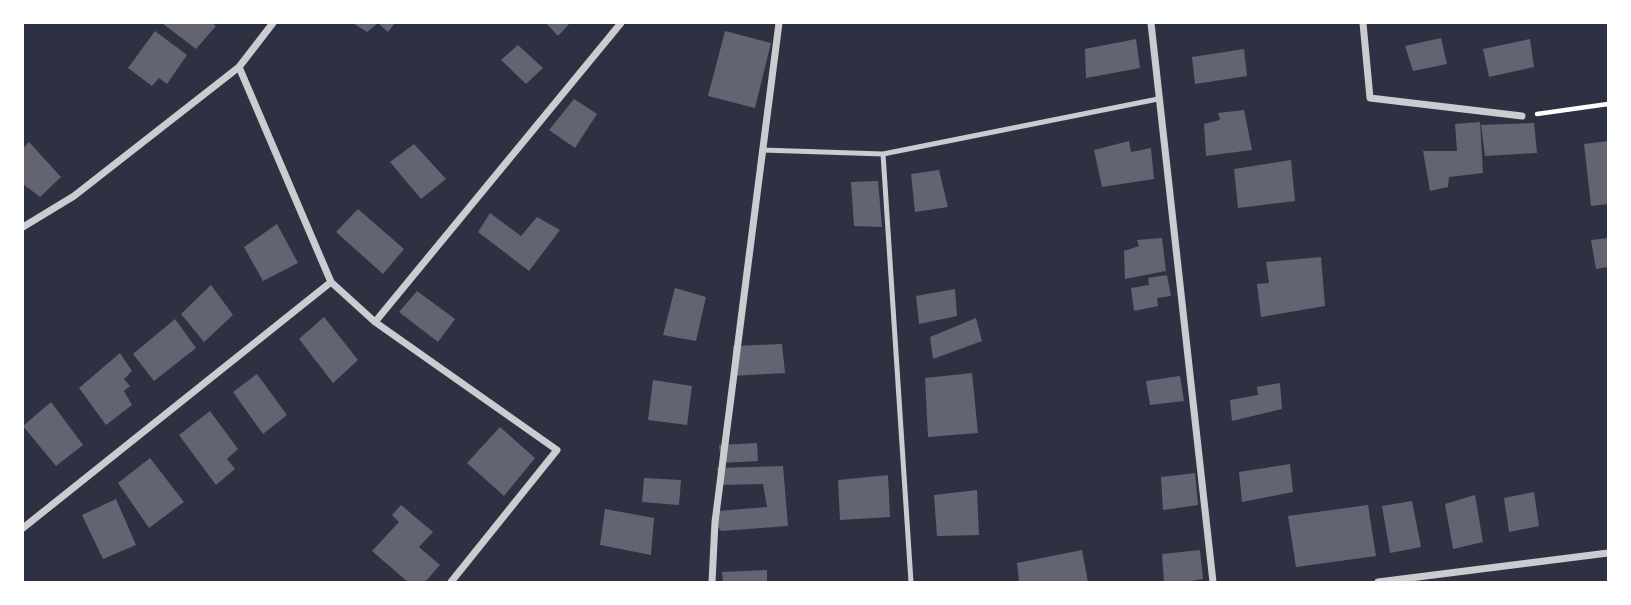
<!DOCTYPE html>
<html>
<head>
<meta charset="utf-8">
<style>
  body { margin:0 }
  #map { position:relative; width:1631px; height:605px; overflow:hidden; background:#2d3142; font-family:"IBM Plex Sans",sans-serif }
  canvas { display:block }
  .frame { position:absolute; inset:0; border:24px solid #fff; pointer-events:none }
</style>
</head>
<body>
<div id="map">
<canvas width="1631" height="605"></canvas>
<div class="frame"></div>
</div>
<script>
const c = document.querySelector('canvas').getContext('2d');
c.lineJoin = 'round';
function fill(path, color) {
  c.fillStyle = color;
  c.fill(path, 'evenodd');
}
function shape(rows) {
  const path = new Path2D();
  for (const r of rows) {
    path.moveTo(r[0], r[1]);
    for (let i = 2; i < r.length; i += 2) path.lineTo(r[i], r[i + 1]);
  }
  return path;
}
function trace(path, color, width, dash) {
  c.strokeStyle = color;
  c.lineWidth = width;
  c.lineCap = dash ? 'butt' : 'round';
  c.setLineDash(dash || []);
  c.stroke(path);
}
const building = shape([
  [162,23,212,23,216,26,196,49],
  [353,23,395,23,388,32,378,23,367,32],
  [546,23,570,23,558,36],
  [155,31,187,55,167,84,159,78,152,86,128,68],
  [725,31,771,43,755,108,708,96],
  [1441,38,1447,64,1413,71,1405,46],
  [1136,39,1140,68,1086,78,1085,49],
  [1530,39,1534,67,1489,77,1483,49],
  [518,45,543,68,526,84,501,60],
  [1244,49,1247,76,1195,84,1192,57],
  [574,99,597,114,575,148,549,130],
  [1244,110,1252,150,1206,156,1204,124,1220,120,1218,113],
  [1480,122,1483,173,1449,177,1448,187,1430,191,1423,151,1457,151,1455,124],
  [1534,123,1537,153,1485,156,1481,125],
  [1129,141,1131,152,1151,148,1154,179,1102,187,1094,150],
  [1608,141,1608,204,1591,206,1584,144],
  [29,142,61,177,40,197,23,184,23,148],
  [414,144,446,179,421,199,390,162],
  [1291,160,1295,201,1238,208,1234,169],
  [939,170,948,207,915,212,911,174],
  [878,181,882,227,854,226,851,182],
  [358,209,404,249,383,274,336,232],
  [490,213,521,236,537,217,560,230,529,271,478,232],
  [277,224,298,263,263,281,244,247],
  [1162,238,1166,271,1125,279,1124,251,1139,246,1137,240],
  [1608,238,1608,267,1596,269,1591,240],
  [1321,257,1325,306,1261,317,1257,284,1269,283,1266,262],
  [1167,275,1171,296,1157,298,1158,306,1134,311,1131,288,1149,285,1148,278],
  [211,285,233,315,204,342,181,314],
  [675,288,706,297,696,341,663,335],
  [955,289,957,316,919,324,916,296],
  [417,291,455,319,438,342,399,312],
  [324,317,358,360,333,383,299,339],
  [976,318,982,341,933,359,930,337],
  [175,319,196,348,154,381,133,354],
  [782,344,785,373,732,376,733,346],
  [120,353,132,371,124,379,130,386,124,391,132,405,106,425,79,388],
  [972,373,978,433,928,437,925,378],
  [257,374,287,415,263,434,233,392],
  [1180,376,1184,401,1150,405,1146,381],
  [653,380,692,386,687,425,648,420],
  [1280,383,1282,409,1232,421,1230,400,1258,395,1257,387],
  [51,402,83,445,56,466,23,426],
  [210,411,238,449,227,459,235,469,216,485,179,435],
  [500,427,535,458,504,496,467,463],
  [757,443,758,461,721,463,719,445],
  [150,458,184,502,149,528,118,483],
  [1290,464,1293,492,1242,502,1239,472],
  [783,466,788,526,721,531,715,522,718,511,767,507,763,484,720,485,717,468],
  [1195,473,1198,505,1163,510,1161,477],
  [888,475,890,517,840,520,838,480],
  [644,478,681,480,679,505,642,502],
  [977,490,979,535,937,536,934,495],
  [1534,492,1539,526,1509,532,1504,498],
  [1475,495,1483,542,1453,549,1445,504],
  [116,499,136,545,103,559,82,515],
  [1412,501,1421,547,1390,553,1382,506],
  [401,505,433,532,419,547,440,565,425,582,408,582,372,551,399,522,392,515],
  [1368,505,1376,556,1296,567,1288,516],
  [605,509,654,518,651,555,600,545],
  [1082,550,1088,582,1019,582,1017,563],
  [1200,550,1203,579,1186,582,1164,582,1162,554],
  [767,570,767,582,723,582,722,572]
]);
const path = shape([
  [1537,114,1608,104]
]);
const service = shape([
  [762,150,883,154,1158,99],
  [883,154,911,582]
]);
const minor = shape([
  [1151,23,1213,582],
  [1363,23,1370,98,1522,116],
  [239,67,331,282,375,322],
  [23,227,74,196,239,67,273,23],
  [23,528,331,282],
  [451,582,557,450,375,322,621,23],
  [712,582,715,522,779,23],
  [1378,582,1608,553]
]);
fill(building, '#626471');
trace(path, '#fff', 4.5);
trace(service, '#caccd0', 5);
trace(minor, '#caccd0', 7);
</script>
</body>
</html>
